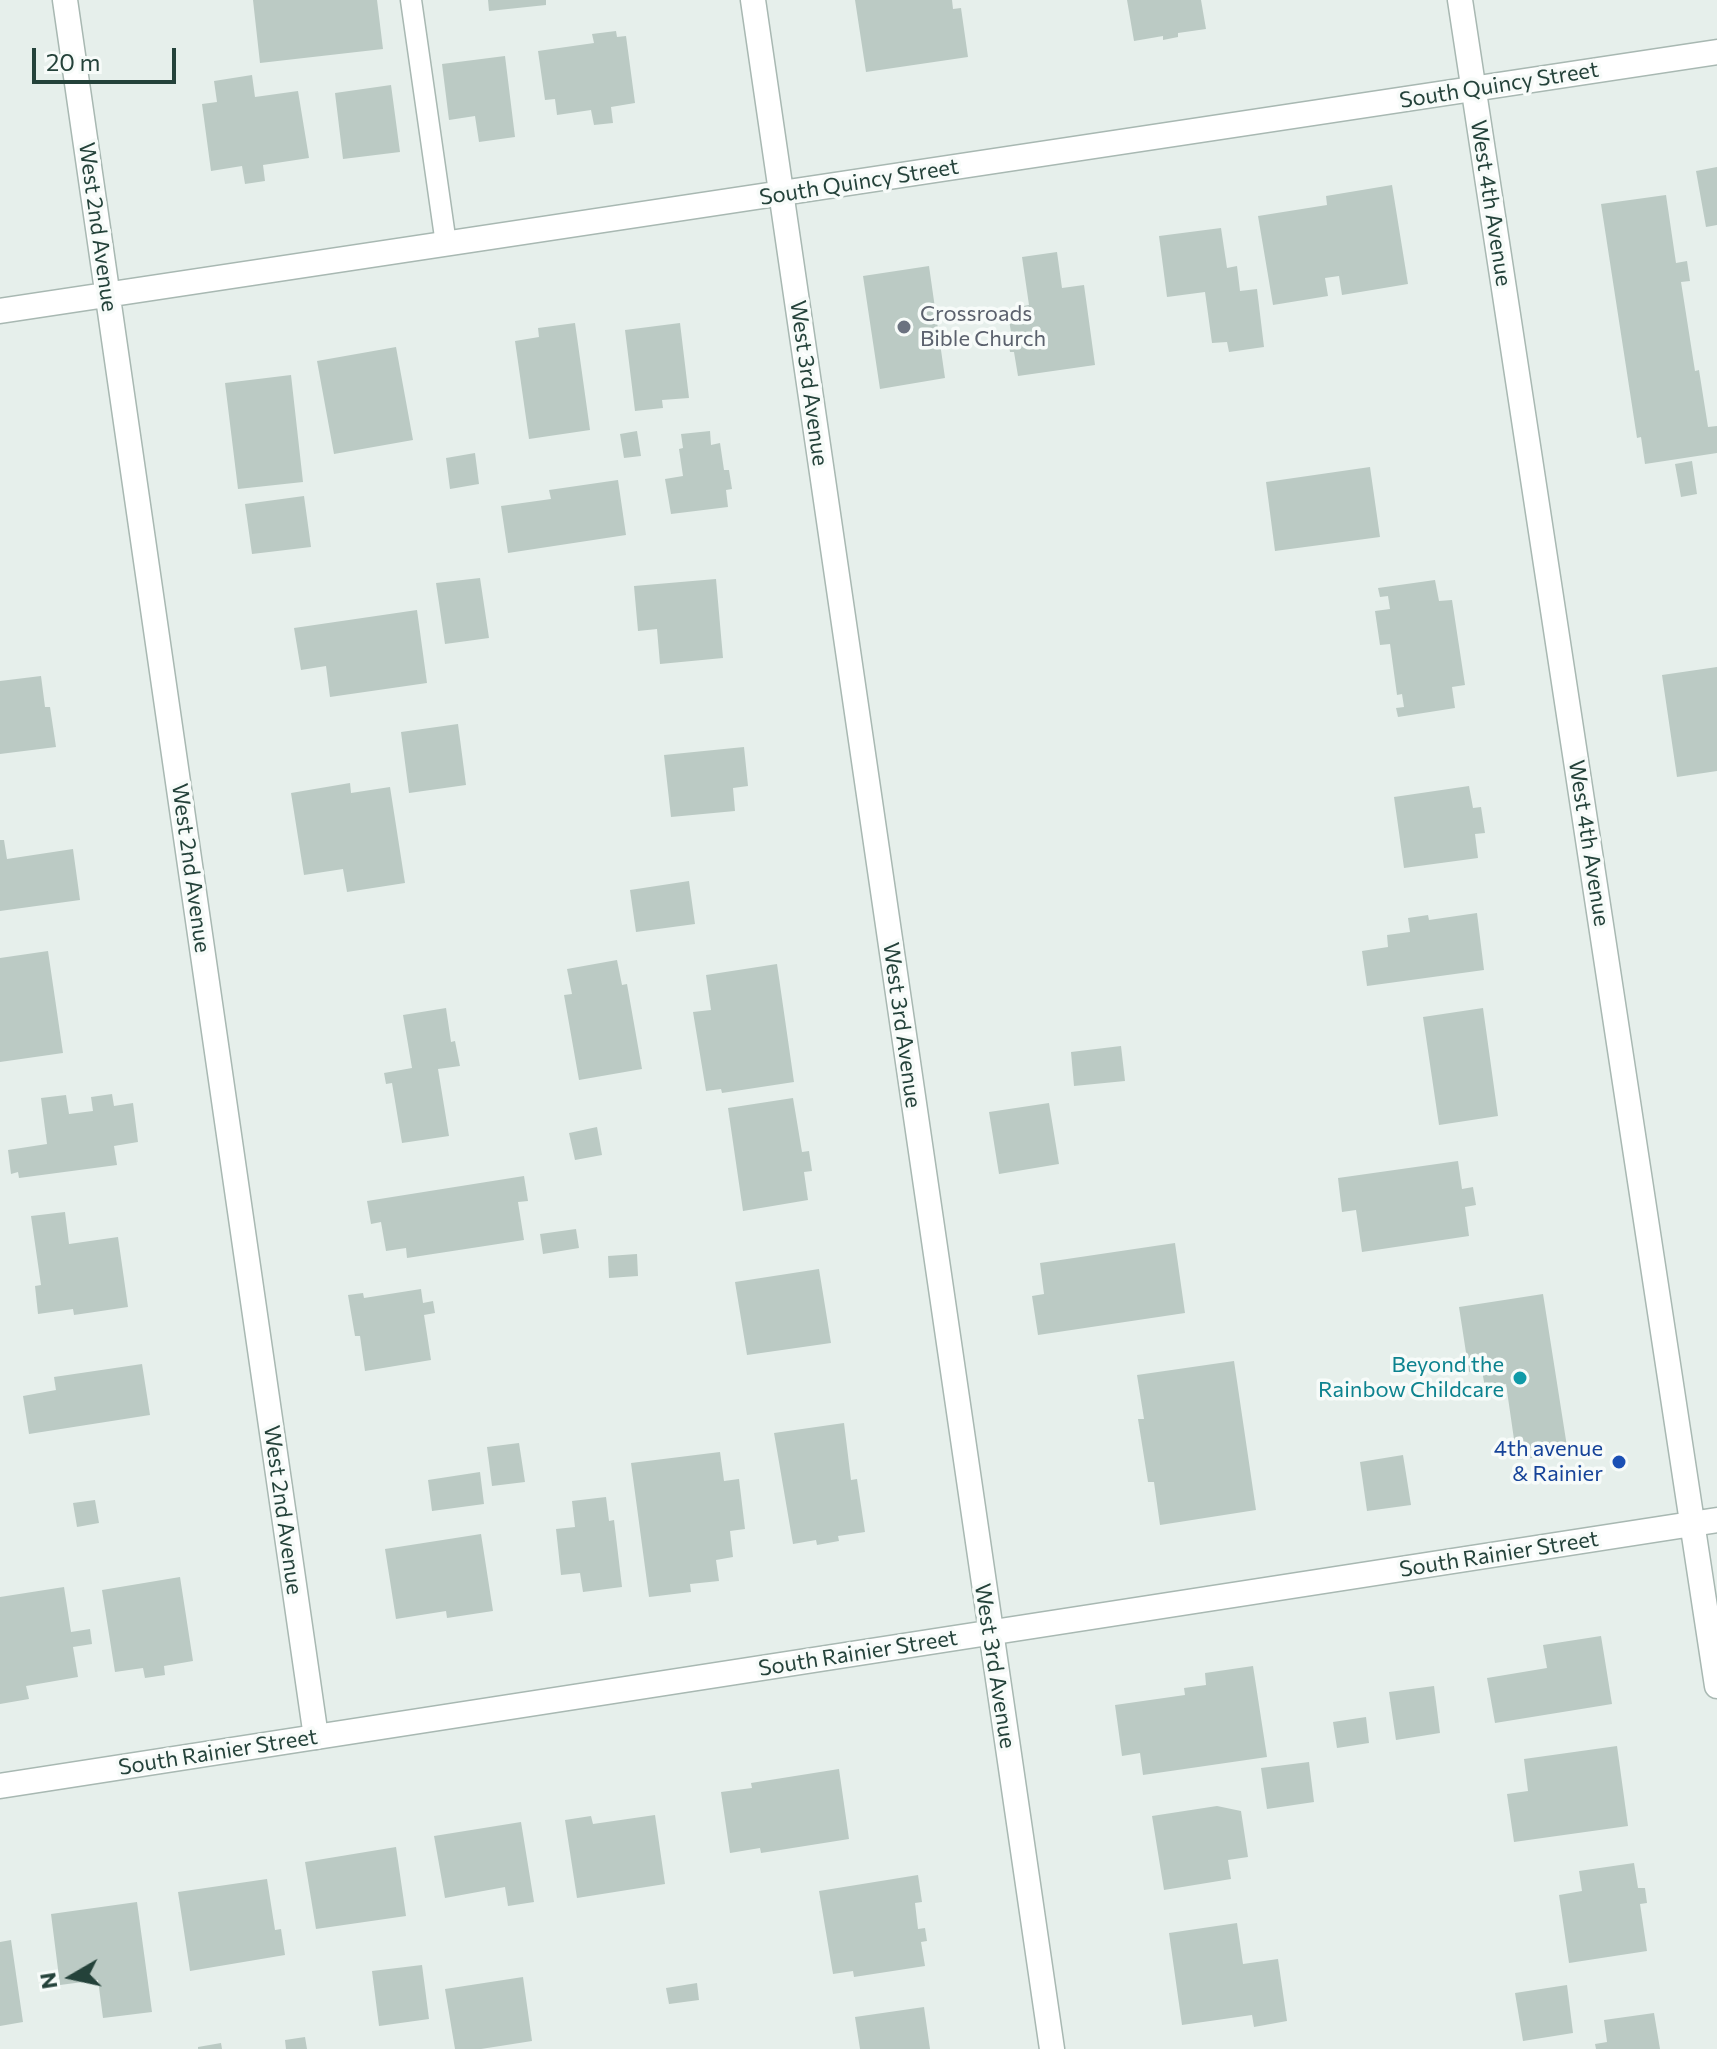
<!DOCTYPE html>
<html>
<head>
<meta charset="utf-8">
<style>
  body { margin:0 }
  #map { position:relative; width:1717px; height:2049px; overflow:hidden; background:#e6efeb; font-family:Commissioner,sans-serif }
  canvas { display:block }
  .north { position:absolute; left:32px; top:1937px; width:80px; height:80px; -webkit-text-stroke:6px #f7fbf9; paint-order:stroke; rotate:261deg; font-size:22px; font-weight:700; line-height:32px; text-align:center; color:#24423a }
  .north::after { content:''; display:block; margin:auto; width:28px; height:36px; background:#24423a; clip-path:polygon(50% 0,100% 100%,50% 72%,0 100%) }
  .scale { position:absolute; left:32px; top:48px; width:144px; height:36px; box-sizing:border-box; border:4px solid #24423a; border-top:0; padding-left:10px; font-size:24px; line-height:28px; white-space:nowrap; color:#24423a; -webkit-text-stroke:6px #f7fbf9; paint-order:stroke }
</style>
</head>
<body>
<div id="map">
<canvas width="1717" height="2049"></canvas>
<div class="north">N</div>
<div class="scale">20 m</div>
</div>
<script>
const c = document.querySelector('canvas').getContext('2d');
c.lineJoin = 'round';
function fill(path, color) {
  c.fillStyle = color;
  c.fill(path, 'evenodd');
}
function shape(rows) {
  const path = new Path2D();
  for (const r of rows) {
    path.moveTo(r[0], r[1]);
    for (let i = 2; i < r.length; i += 2) path.lineTo(r[i], r[i + 1]);
  }
  return path;
}
function trace(path, color, width, dash) {
  c.strokeStyle = color;
  c.lineWidth = width;
  c.lineCap = dash ? 'butt' : 'round';
  c.setLineDash(dash || []);
  c.stroke(path);
}
function label(font, color, halo, rows, align = 'center') {
  c.font = font + ' Commissioner,sans-serif';
  c.lineWidth = 7;
  c.setLineDash([]);
  c.textBaseline = 'middle';
  c.strokeStyle = halo;
  c.fillStyle = color;
  for (const [text, x, y, turn = 0] of rows) {
    c.save();
    c.translate(x, y);
    c.rotate((+turn || 0) * Math.PI / 180);
    c.textAlign = isNaN(turn) ? turn : align;
    if (halo) c.strokeText(text, 0, 0);
    c.fillText(text, 0, 0);
    c.restore();
  }
}
const building = shape([
  [253,0,377,0,383,49,260,63],
  [488,0,546,0,546,5,489,11],
  [855,0,952,0,953,9,961,8,968,57,866,72],
  [1127,0,1201,0,1206,29,1178,33,1178,37,1163,40,1163,36,1134,41],
  [616,31,617,37,626,36,635,103,611,107,613,123,594,125,591,110,557,115,555,99,545,100,538,51,594,43,592,34],
  [505,56,515,137,479,142,475,116,449,120,442,64],
  [252,75,255,97,298,91,309,158,263,165,265,181,245,184,242,166,211,171,202,104,217,102,214,81],
  [391,85,400,152,343,159,335,93],
  [1717,167,1717,225,1706,227,1696,171],
  [1392,185,1408,284,1342,295,1339,276,1325,278,1328,296,1273,305,1258,216,1327,205,1326,196],
  [1666,195,1676,263,1687,261,1690,281,1681,282,1695,371,1699,370,1708,427,1717,426,1717,453,1645,464,1641,437,1637,438,1601,204],
  [1221,228,1227,268,1237,266,1240,291,1257,289,1264,347,1229,352,1227,342,1212,343,1205,292,1167,297,1159,236],
  [1057,252,1062,288,1084,285,1095,365,1018,376,1014,352,1010,352,1007,333,1011,332,1007,309,1029,305,1022,257],
  [929,266,945,378,880,389,863,276],
  [575,323,590,430,529,439,515,341,539,337,538,328],
  [680,323,689,398,662,400,663,408,635,411,625,330],
  [396,347,413,440,334,454,317,361],
  [291,375,303,482,238,489,225,383],
  [637,431,641,456,624,458,620,434],
  [710,431,711,445,720,443,724,470,729,470,732,489,726,490,728,507,671,514,665,479,683,476,679,449,683,448,681,434],
  [475,453,479,484,450,489,446,458],
  [1692,461,1697,494,1681,497,1675,464],
  [1370,467,1380,537,1275,551,1266,482],
  [618,480,626,535,508,553,501,506,551,499,549,490],
  [304,496,311,547,252,554,245,504],
  [480,578,489,638,445,644,436,583],
  [716,579,723,658,660,664,657,629,638,631,634,586],
  [1435,580,1439,601,1452,600,1465,685,1452,687,1455,708,1398,717,1396,708,1404,707,1402,694,1397,695,1390,644,1380,645,1375,611,1390,609,1388,596,1380,597,1378,588],
  [417,610,427,683,330,697,326,666,301,670,294,628],
  [1717,667,1717,771,1677,777,1662,675],
  [41,676,45,707,50,707,56,747,0,754,0,681],
  [458,724,466,785,409,793,401,732],
  [744,747,748,786,733,788,735,811,671,817,664,755],
  [350,783,351,793,390,787,405,883,347,892,343,869,304,875,291,793],
  [1469,786,1473,808,1481,807,1485,833,1475,834,1478,858,1404,868,1394,797],
  [0,840,4,840,7,859,73,849,80,900,0,911],
  [689,881,695,924,636,932,630,890],
  [1477,913,1484,970,1367,986,1362,951,1388,947,1387,935,1410,932,1408,918,1428,915,1429,920],
  [48,951,63,1053,0,1062,0,958],
  [617,960,622,985,627,984,642,1069,579,1080,564,995,572,994,567,969],
  [777,964,794,1082,722,1093,721,1089,706,1091,693,1012,711,1010,706,975],
  [446,1008,451,1042,455,1041,460,1066,438,1069,449,1136,402,1143,392,1083,386,1084,384,1073,412,1068,403,1015],
  [1483,1008,1498,1116,1439,1125,1423,1017],
  [1121,1046,1125,1081,1074,1086,1071,1052],
  [112,1094,114,1106,133,1103,138,1142,114,1146,117,1165,19,1178,18,1172,11,1174,8,1150,47,1144,41,1098,66,1095,69,1114,93,1111,91,1097],
  [793,1098,802,1152,809,1151,812,1171,804,1172,808,1200,743,1211,728,1108],
  [1049,1103,1059,1164,999,1174,989,1112],
  [597,1127,602,1155,575,1160,569,1133],
  [1458,1161,1462,1189,1473,1187,1476,1205,1465,1207,1469,1236,1362,1252,1356,1210,1342,1212,1338,1178],
  [524,1176,528,1201,518,1202,524,1240,407,1258,406,1248,386,1251,381,1222,371,1224,367,1201],
  [65,1212,69,1244,118,1237,128,1307,74,1315,73,1309,38,1314,35,1286,41,1285,31,1216],
  [576,1229,579,1248,543,1254,540,1234],
  [1175,1243,1185,1313,1038,1335,1032,1296,1044,1294,1040,1263],
  [637,1254,638,1276,609,1278,608,1256],
  [819,1269,831,1343,747,1355,735,1282],
  [421,1289,423,1303,433,1301,435,1313,424,1315,431,1360,365,1371,360,1336,355,1336,348,1295,363,1293,364,1298],
  [1543,1294,1568,1453,1517,1460,1506,1384,1485,1388,1482,1370,1469,1372,1459,1307],
  [1234,1361,1256,1510,1160,1525,1154,1482,1148,1482,1138,1419,1144,1419,1137,1375],
  [142,1364,150,1415,29,1434,23,1396,56,1390,54,1377],
  [844,1423,851,1480,857,1479,865,1532,838,1536,839,1541,817,1545,816,1540,793,1544,774,1433],
  [519,1443,525,1482,492,1486,487,1447],
  [720,1452,724,1481,739,1479,745,1529,730,1531,733,1557,716,1560,719,1581,690,1584,691,1592,649,1597,631,1463],
  [1403,1455,1411,1505,1367,1511,1360,1462],
  [480,1472,484,1504,432,1511,428,1480],
  [606,1497,609,1521,614,1520,622,1587,583,1592,580,1573,561,1575,556,1529,575,1527,572,1501],
  [95,1500,99,1523,77,1527,73,1503],
  [481,1534,493,1611,447,1618,446,1611,396,1619,385,1549],
  [180,1577,193,1661,164,1666,165,1675,145,1678,143,1668,115,1672,102,1590],
  [64,1587,71,1632,90,1629,92,1644,73,1647,78,1677,26,1686,29,1699,0,1704,0,1597],
  [1601,1636,1612,1704,1495,1723,1487,1678,1547,1668,1543,1645],
  [1253,1666,1267,1757,1143,1775,1140,1753,1122,1756,1115,1705,1185,1695,1184,1688,1206,1685,1205,1673],
  [1434,1686,1440,1733,1396,1740,1389,1692],
  [1366,1717,1369,1743,1337,1748,1333,1722],
  [1617,1746,1628,1826,1514,1842,1507,1794,1528,1791,1524,1759],
  [1309,1762,1314,1802,1267,1809,1261,1768],
  [839,1769,849,1839,761,1853,760,1848,730,1853,721,1792,752,1788,751,1783],
  [1217,1806,1241,1811,1248,1857,1228,1860,1231,1879,1164,1890,1152,1816],
  [655,1815,665,1884,577,1898,565,1820,591,1816,593,1824],
  [521,1822,534,1902,508,1906,505,1887,445,1898,434,1836],
  [396,1847,406,1916,316,1929,305,1862],
  [1634,1863,1638,1888,1645,1888,1647,1903,1640,1904,1647,1951,1569,1963,1559,1895,1582,1891,1579,1871],
  [918,1875,922,1902,915,1903,918,1929,925,1928,927,1941,921,1942,925,1966,854,1977,853,1971,833,1974,819,1891],
  [267,1879,275,1930,281,1929,285,1955,190,1971,178,1892],
  [137,1902,152,2012,103,2018,98,1980,60,1985,51,1914],
  [1237,1923,1243,1964,1278,1959,1287,2021,1254,2027,1252,2015,1182,2025,1169,1933],
  [11,1940,23,2022,0,2026,0,1942],
  [422,1965,429,2019,379,2026,372,1971],
  [523,1977,532,2041,481,2049,455,2049,445,1989],
  [697,1983,699,2000,669,2004,666,1988],
  [1567,1985,1573,2033,1523,2041,1515,1993],
  [924,2007,930,2049,860,2049,855,2017],
  [1654,2013,1660,2049,1596,2049,1595,2044,1607,2042,1604,2020],
  [305,2037,307,2049,286,2049,285,2040],
  [221,2043,222,2049,198,2049,198,2047]
]);
const service = shape([
  [411,0,446,244]
]);
const minor = shape([
  [65,0,316,1737],
  [753,0,1052,2049],
  [0,311,1717,52]
]);
const tertiary = shape([
  [1460,0,1717,1686],
  [0,1786,1717,1520]
]);
const markers = [
  [904,327,8,"#6b7280"],
  [1520,1378,8,"#0f9aa8"],
  [1619,1462,8,"#1a4fb4"]
];
const streetNames = [
  ["South Quincy Street",1499,85,-9],
  ["South Quincy Street",859,182,-9],
  ["West 4th Avenue",1491,203,81],
  ["West 2nd Avenue",98,227,82],
  ["West 3rd Avenue",809,383,82],
  ["West 4th Avenue",1589,843,81],
  ["West 2nd Avenue",191,868,82],
  ["West 3rd Avenue",902,1025,82],
  ["West 2nd Avenue",283,1510,82],
  ["South Rainier Street",1499,1554,-9],
  ["South Rainier Street",858,1653,-9],
  ["West 3rd Avenue",995,1666,81],
  ["South Rainier Street",218,1752,-9]
];
const worshipNames = [
  ["Crossroads",920,314],
  ["Bible Church",920,339]
];
const cultureNames = [
  ["Beyond the",1504,1365],
  ["Rainbow Childcare",1504,1390]
];
const transitNames = [
  ["4th avenue",1603,1449],
  ["& Rainier",1603,1474]
];
fill(building, '#bbcac4');
trace(service, '#a8b8b2', 23);
trace(minor, '#a8b8b2', 27);
trace(tertiary, '#a8b8b2', 27);
trace(service, '#fff', 20);
trace(minor, '#fff', 24);
trace(tertiary, '#fff', 24);
for (const [x, y, r, color] of markers) {
  const dot = new Path2D();
  dot.arc(x, y, r, 0, 2 * Math.PI);
  c.fillStyle = color;
  c.fill(dot);
  trace(dot, '#f7fbf9', 3);
}
label('22px', '#24423a', '#f7fbf9', streetNames);
label('22px', '#5b616d', '#f7fbf9', worshipNames, 'left');
label('22px', '#0d838f', '#f7fbf9', cultureNames, 'right');
label('22px', '#164399', '#f7fbf9', transitNames, 'right');
</script>
</body>
</html>
